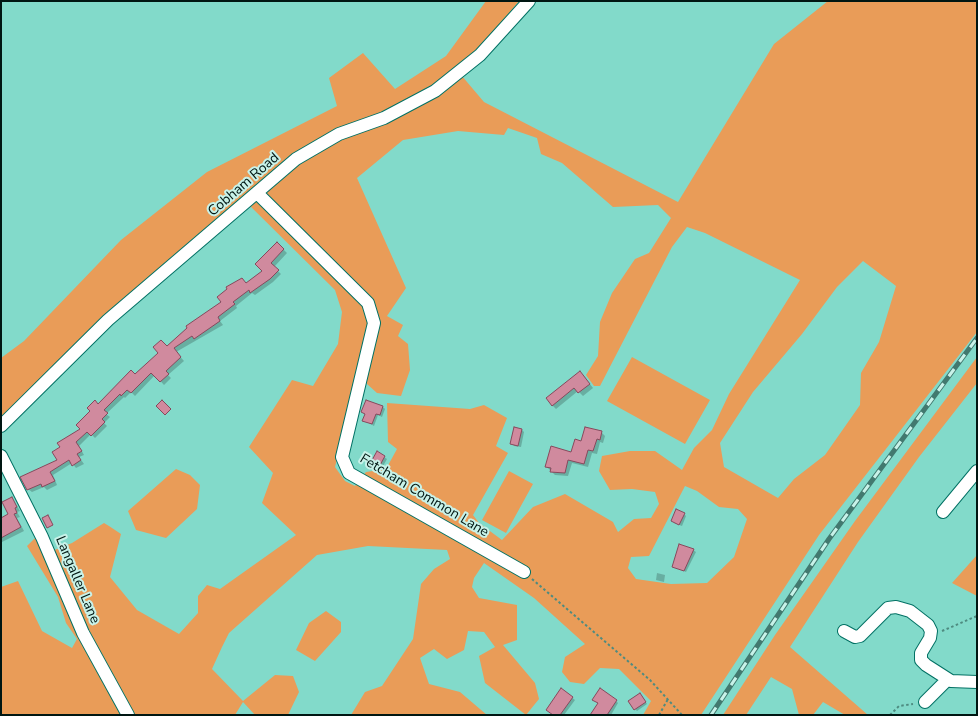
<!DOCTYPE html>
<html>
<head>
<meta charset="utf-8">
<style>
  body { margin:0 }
  #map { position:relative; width:978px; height:716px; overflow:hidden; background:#82daca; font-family:"Nunito Sans",sans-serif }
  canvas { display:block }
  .frame { position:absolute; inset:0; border:2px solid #001612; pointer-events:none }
</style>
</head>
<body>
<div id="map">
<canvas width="978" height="716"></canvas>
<div class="frame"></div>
</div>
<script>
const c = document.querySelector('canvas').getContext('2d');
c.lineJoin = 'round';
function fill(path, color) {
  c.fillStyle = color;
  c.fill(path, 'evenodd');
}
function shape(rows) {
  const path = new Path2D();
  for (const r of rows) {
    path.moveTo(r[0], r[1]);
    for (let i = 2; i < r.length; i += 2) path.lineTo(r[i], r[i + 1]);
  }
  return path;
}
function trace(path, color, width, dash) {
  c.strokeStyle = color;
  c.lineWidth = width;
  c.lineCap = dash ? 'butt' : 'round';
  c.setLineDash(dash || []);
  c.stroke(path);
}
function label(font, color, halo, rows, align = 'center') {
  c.font = font + ' "Nunito Sans",sans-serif';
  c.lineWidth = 4;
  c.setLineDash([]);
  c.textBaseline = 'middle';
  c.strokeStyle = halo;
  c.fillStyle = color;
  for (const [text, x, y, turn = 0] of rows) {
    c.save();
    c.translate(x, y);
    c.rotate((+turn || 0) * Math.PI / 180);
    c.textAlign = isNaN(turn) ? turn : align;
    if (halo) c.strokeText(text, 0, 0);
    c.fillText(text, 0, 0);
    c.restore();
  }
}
const green = shape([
  [486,1,519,1,478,51,456,69,484,102,678,202,774,44,828,1,977,1,977,332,819,535,701,715,643,715,651,701,619,669,600,668,584,684,570,682,562,672,565,657,585,644,534,598,484,563,474,578,472,587,479,598,517,605,517,640,503,645,535,683,539,699,526,715,485,683,479,656,495,647,484,632,468,631,464,650,447,659,434,649,420,658,429,684,460,692,487,715,351,715,365,692,382,686,413,639,421,584,434,569,450,559,447,550,368,546,317,555,229,633,222,647,212,669,243,701,275,675,293,676,299,692,288,715,255,715,243,702,235,715,1,715,1,587,18,581,42,631,72,648,77,639,66,623,58,597,27,546,34,539,38,536,47,553,72,543,104,523,109,526,121,534,110,577,137,610,179,634,198,613,198,596,207,585,220,589,296,535,262,503,273,473,249,447,292,380,313,386,338,344,342,312,335,290,243,199,1,421,1,358,24,341,121,240,207,172,337,106,329,78,363,53,395,89,446,56],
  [508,128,537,138,541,154,562,163,613,207,658,205,671,218,649,253,635,259,612,293,600,322,598,356,586,375,594,386,600,386,672,247,687,227,705,233,800,280,729,394,712,430,694,448,682,470,655,451,630,451,602,456,599,471,610,490,632,489,655,492,659,504,651,518,634,519,618,532,613,522,565,494,533,507,502,540,479,523,473,515,508,453,496,446,507,418,484,405,470,409,387,403,388,442,397,449,386,469,366,472,355,486,345,481,335,467,371,326,367,313,379,316,367,370,367,384,377,393,401,396,410,370,408,344,398,336,403,325,387,316,406,288,357,178,403,140,458,131,504,135],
  [863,261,896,286,879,342,861,373,860,405,825,455,794,479,778,498,724,467,720,443,753,392,802,334,837,287],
  [685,486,697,491,719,507,738,509,747,519,734,557,707,583,671,584,636,579,628,568,631,557,649,556],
  [632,357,710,400,685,444,607,401],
  [977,357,977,383,919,457,858,542,790,647,868,715,845,715,823,702,813,715,799,715,792,689,771,677,746,715,723,715,775,635,855,521],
  [176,469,190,475,200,485,197,509,166,538,136,530,128,511],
  [509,471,533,484,506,533,482,520],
  [977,555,977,596,952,583],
  [326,611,341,622,341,632,315,661,296,650,309,623]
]);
const shadow = shape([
  [277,243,287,253,274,267,281,274,273,282,255,295,252,293,236,306,237,308,220,321,223,325,176,352,184,361,168,375,171,378,164,385,155,375,135,396,131,392,125,398,124,397,106,414,110,417,104,423,107,426,95,438,91,434,79,446,84,455,79,457,84,464,76,468,72,463,53,475,57,485,47,490,44,487,32,492,28,489,58,460,61,447,82,429,98,405,167,347,264,271],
  [584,376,593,388,583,396,578,391,556,409,552,405],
  [383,407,385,409,382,417,378,415,374,426,364,420,366,415,363,412],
  [522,430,524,432,521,447,514,446,512,443],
  [601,432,605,436,603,443,600,442,597,454,592,453,588,467,572,463,568,476,555,475,546,466,572,454,582,443],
  [384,457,387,459,382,468,374,464],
  [12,498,20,511,17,512,20,517,17,518,24,531,2,542,1,519,10,515],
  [684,514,686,516,682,526,674,523],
  [693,550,696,552,686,572,674,567],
  [657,573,665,575,664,582,656,580],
  [562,690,575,700,564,715,554,715],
  [642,697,647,704,637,711,635,709],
  [616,701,618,703,611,715,594,715]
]);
const building = shape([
  [277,242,284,249,271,263,279,270,270,279,250,293,249,290,233,302,235,304,218,317,220,321,194,339,192,336,174,348,181,357,166,371,169,374,160,382,151,373,131,393,127,390,121,396,120,394,104,410,108,413,102,419,105,422,91,436,87,432,76,442,82,451,77,454,81,460,72,466,69,460,50,472,55,481,42,487,41,484,27,490,20,477,57,460,52,452,60,447,57,443,80,429,76,425,90,411,87,408,95,400,98,404,131,370,135,374,158,353,153,347,161,340,167,346,187,328,186,326,221,302,217,297,227,289,226,287,242,278,246,283,262,271,255,264,277,242],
  [580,371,590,384,578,393,574,388,552,406,546,398,580,371],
  [162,400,171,409,165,415,156,406,162,400],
  [366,400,383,406,380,415,376,414,372,424,362,421,365,414,361,412,366,400],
  [514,427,522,429,518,446,510,444,514,427],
  [585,427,602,431,600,440,597,439,593,451,588,450,584,464,568,460,565,473,550,472,551,468,545,467,551,446,571,452,575,439,581,441,585,427],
  [377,451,385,456,379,467,371,462,377,451],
  [12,497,17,507,15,508,17,513,14,514,21,527,1,538,1,518,8,514,2,502,12,497],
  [676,509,685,513,679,525,671,521,676,509],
  [48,515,53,525,47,528,42,518,48,515],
  [679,544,694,549,684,571,672,567,679,544],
  [561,688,573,697,560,715,553,715,546,710,561,688],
  [600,688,617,700,607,715,590,715,598,703,592,700,600,688],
  [640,693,646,702,634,710,628,701,640,693]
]);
const path = shape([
  [532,579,650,680,682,715],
  [942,631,977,616],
  [659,715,668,699],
  [890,715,899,706,913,704]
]);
const minor = shape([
  [257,193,368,303,374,323,342,457,349,473,524,572],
  [1,426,108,320,296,159,339,134,384,118,435,91,480,55,529,1],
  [1,456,42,537,83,633,128,715],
  [943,512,977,471],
  [844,631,855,637,860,636,888,608,896,607,910,611,928,625,931,631,930,638,921,653,921,660,926,665,951,681,977,682],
  [925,702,947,680]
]);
const rail = shape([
  [711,715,829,539,977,338]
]);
const streetNames = [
  ["Cobham Road",244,185,-41],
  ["Fetcham Common Lane",424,496,31],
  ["Langaller Lane",77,580,67]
];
fill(green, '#e99c58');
fill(shadow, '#0003');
fill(building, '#d08a9e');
trace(building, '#87485c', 1);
trace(minor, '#027164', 14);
trace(path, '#4e8b80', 2, [2.5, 2.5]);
trace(minor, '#fff', 12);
trace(rail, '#42796f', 5);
trace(rail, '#c8f2e9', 3, [9]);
label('14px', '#001612', '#c8f2e9', streetNames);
</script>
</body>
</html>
